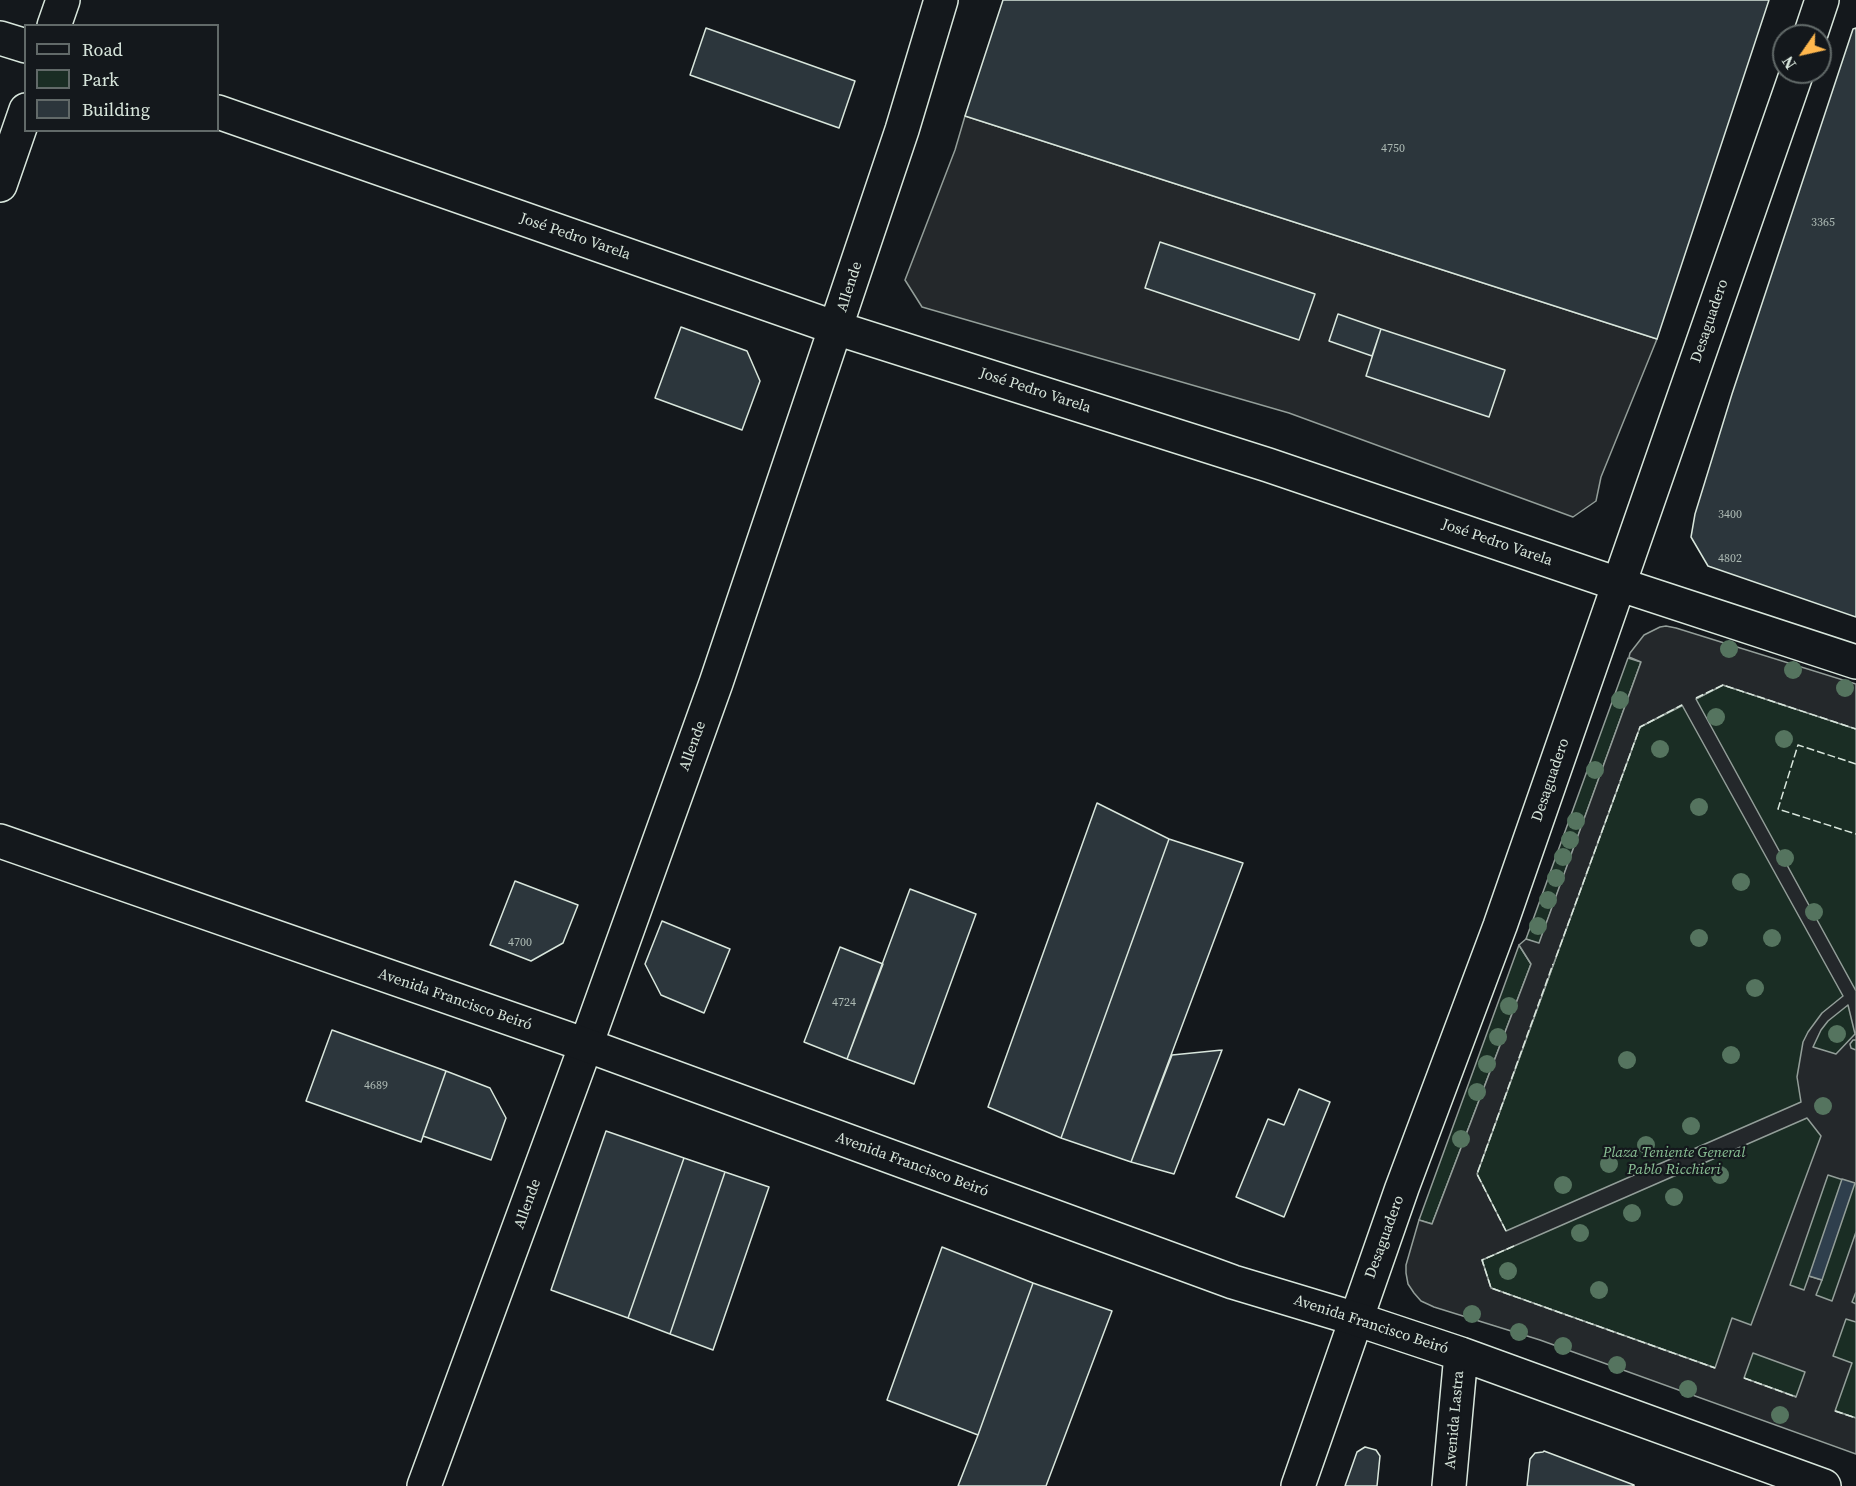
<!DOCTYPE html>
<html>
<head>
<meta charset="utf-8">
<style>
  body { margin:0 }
  #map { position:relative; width:1856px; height:1486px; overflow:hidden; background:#14181c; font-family:"Source Serif 4",serif }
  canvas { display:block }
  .legend { position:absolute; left:24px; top:24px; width:195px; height:108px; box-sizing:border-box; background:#14181c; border:2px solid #626a69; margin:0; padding:8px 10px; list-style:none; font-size:18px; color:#d8e6dc }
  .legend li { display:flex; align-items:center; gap:12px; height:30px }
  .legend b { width:30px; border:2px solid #626a69 }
  .north { position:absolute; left:1772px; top:24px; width:60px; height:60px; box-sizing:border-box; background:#14181c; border:2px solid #626a69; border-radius:50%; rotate:236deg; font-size:16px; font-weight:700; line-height:24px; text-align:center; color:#d8e6dc }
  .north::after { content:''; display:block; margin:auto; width:21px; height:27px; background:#ffb74d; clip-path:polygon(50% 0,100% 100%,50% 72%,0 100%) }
</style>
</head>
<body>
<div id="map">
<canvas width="1856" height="1486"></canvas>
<ul class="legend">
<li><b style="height:8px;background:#14181c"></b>Road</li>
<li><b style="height:16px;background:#1a2d24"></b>Park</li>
<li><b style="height:16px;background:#2c363c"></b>Building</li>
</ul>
<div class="north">N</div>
</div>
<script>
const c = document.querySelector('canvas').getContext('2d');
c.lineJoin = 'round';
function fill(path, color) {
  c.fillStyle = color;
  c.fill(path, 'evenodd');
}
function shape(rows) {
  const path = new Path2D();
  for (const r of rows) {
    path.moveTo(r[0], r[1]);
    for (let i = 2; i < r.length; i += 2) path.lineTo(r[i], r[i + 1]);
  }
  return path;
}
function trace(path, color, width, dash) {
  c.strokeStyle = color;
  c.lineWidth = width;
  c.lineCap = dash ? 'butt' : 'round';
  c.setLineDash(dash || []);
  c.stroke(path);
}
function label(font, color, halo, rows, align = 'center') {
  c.font = font + ' "Source Serif 4",serif';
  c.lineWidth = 4.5;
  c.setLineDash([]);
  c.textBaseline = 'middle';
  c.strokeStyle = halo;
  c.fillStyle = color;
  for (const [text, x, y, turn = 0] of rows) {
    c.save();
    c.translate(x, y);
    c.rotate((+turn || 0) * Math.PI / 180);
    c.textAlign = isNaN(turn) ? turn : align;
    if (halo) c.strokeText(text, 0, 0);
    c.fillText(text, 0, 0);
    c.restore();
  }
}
const green = shape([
  [1628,658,1641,662,1539,944,1526,939,1628,658],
  [1723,685,1856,729,1856,1418,1491,1288,1482,1260,1513,1246,1477,1174,1640,727,1723,685],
  [1519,945,1531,964,1432,1224,1419,1220,1519,945]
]);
const parking = shape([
  [965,116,1657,339,1601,477,1596,501,1573,517,1289,413,922,307,905,280,955,150,965,116],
  [1666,626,1676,628,1856,684,1856,729,1723,685,1696,699,1856,991,1856,1040,1853,1040,1850,1044,1851,1048,1856,1050,1856,1184,1828,1175,1790,1285,1804,1290,1809,1276,1822,1280,1816,1295,1832,1301,1856,1232,1856,1292,1852,1302,1856,1304,1856,1322,1846,1319,1833,1356,1852,1363,1835,1411,1856,1418,1856,1454,1540,1340,1434,1307,1421,1301,1414,1293,1408,1284,1406,1273,1406,1265,1419,1220,1432,1224,1531,964,1519,945,1526,939,1539,943,1641,662,1629,657,1630,653,1644,635,1660,627,1666,626],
  [1682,705,1843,996,1822,1013,1808,1032,1803,1042,1797,1077,1801,1102,1506,1231,1477,1174,1640,727,1682,705],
  [1848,1005,1855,1034,1836,1054,1813,1047,1821,1030,1828,1021,1848,1005],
  [1807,1118,1821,1136,1751,1325,1732,1318,1715,1368,1491,1288,1482,1260,1807,1118],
  [1753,1353,1805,1372,1796,1397,1744,1378,1753,1353]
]);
const water = shape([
  [1842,1179,1855,1183,1822,1280,1809,1276,1842,1179]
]);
const building = shape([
  [1003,0,1769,0,1657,339,965,116,1003,0],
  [706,28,855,81,839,128,690,75,706,28],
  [1856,28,1856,617,1708,566,1691,537,1695,514,1732,394,1853,29,1856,28],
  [1160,242,1315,294,1299,340,1145,288,1160,242],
  [1338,314,1381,329,1372,356,1329,341,1338,314],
  [681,327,747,351,760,381,742,430,655,398,681,327],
  [1381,329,1505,370,1489,417,1366,376,1381,329],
  [1097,803,1169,839,1061,1138,988,1107,1097,803],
  [1169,839,1243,863,1131,1162,1061,1138,1169,839],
  [515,881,578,905,563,943,531,961,490,945,515,881],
  [910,889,976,914,914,1084,847,1059,910,889],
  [662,921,730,949,704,1013,661,995,645,964,662,921],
  [840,947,883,964,847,1059,804,1042,840,947],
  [332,1030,446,1071,421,1142,306,1101,332,1030],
  [1222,1050,1174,1174,1131,1162,1172,1055,1222,1050],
  [446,1071,490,1088,506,1118,491,1160,423,1136,446,1071],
  [1299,1089,1330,1102,1284,1217,1236,1197,1268,1119,1284,1125,1299,1089],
  [606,1131,684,1158,628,1318,551,1290,606,1131],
  [684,1158,725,1172,670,1334,628,1318,684,1158],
  [725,1172,769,1187,713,1350,670,1334,725,1172],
  [942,1247,1033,1283,978,1435,887,1400,942,1247],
  [1033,1283,1112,1311,1046,1486,958,1486,978,1435,1033,1283],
  [1365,1447,1376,1450,1380,1456,1377,1486,1345,1486,1357,1452,1365,1447],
  [1544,1451,1634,1485,1634,1486,1527,1486,1530,1459,1535,1453,1543,1452,1544,1451]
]);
const minor = shape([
  [54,26,63,0],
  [1810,36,1822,0],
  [0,38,26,46],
  [218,112,836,328,1268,465,1618,584,1856,662],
  [0,185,26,110],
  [424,1486,586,1045,716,683,902,130,941,0],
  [1298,1486,1402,1188,1500,926,1797,72]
]);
const major = shape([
  [0,841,586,1045,1233,1282,1356,1319,1461,1354,1824,1486],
  [1449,1486,1461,1354]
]);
const fence = shape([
  [1696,698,1723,685,1856,729],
  [1856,764,1798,745,1778,809,1856,834],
  [1556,957,1640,727,1682,705],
  [1506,1231,1477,1174,1553,964],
  [1514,1246,1482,1260,1491,1288,1715,1368],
  [1744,1378,1796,1397],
  [1835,1411,1856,1418]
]);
const trees = [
  [1729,649],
  [1793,670],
  [1845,688],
  [1620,700],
  [1716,717],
  [1784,739],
  [1660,749],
  [1595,770],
  [1699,807],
  [1576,821],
  [1570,840],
  [1563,857],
  [1785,858],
  [1556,878],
  [1741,882],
  [1548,900],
  [1814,912],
  [1538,926],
  [1699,938],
  [1772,938],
  [1755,988],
  [1509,1006],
  [1837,1034],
  [1498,1037],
  [1731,1055],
  [1627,1060],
  [1487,1064],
  [1477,1092],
  [1823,1106],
  [1691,1126],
  [1461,1139],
  [1646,1145],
  [1609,1164],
  [1720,1175],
  [1563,1185],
  [1674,1197],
  [1632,1213],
  [1580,1233],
  [1508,1271],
  [1599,1290],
  [1472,1314],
  [1519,1332],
  [1563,1346],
  [1617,1365],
  [1688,1389],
  [1780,1415]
];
const numberNames = [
  ["4750",1393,149],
  ["3365",1823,223],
  ["3400",1730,515],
  ["4802",1730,559],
  ["4700",520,943],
  ["4724",844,1003],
  ["4689",376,1086]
];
const streetNames = [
  ["José Pedro Varela",575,237,19],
  ["Allende",850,287,-72],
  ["Desaguadero",1710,321,-71],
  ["José Pedro Varela",1035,391,18],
  ["José Pedro Varela",1497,543,19],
  ["Allende",693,746,-70],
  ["Desaguadero",1551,780,-71],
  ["Avenida Francisco Beiró",455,1000,19],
  ["Avenida Francisco Beiró",912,1165,20],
  ["Allende",528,1204,-70],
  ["Desaguadero",1385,1237,-70],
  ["Avenida Francisco Beiró",1371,1325,18],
  ["Avenida Lastra",1455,1420,-85]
];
const parkNames = [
  ["Plaza Teniente General",1674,1153],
  ["Pablo Ricchieri",1674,1170]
];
fill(green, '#1a2d24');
trace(green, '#939e99', 1.5);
fill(parking, '#24282b');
trace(parking, '#939e99', 1.5);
fill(water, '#2f3f4d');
trace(water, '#939e99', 1.5);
fill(building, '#2c363c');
trace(building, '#d8e6dc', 1.5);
trace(minor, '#d8e6dc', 36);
trace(major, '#d8e6dc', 36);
trace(minor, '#14181c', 33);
trace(major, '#14181c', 33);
trace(fence, '#d8e6dc', 1.5, [8, 3]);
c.fillStyle = '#55745f';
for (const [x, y] of trees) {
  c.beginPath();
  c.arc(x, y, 9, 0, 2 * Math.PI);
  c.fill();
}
label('12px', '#adbab4', null, numberNames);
label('15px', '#d8e6dc', '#14181c', streetNames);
label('italic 15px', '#8ac095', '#14181c', parkNames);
</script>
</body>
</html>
